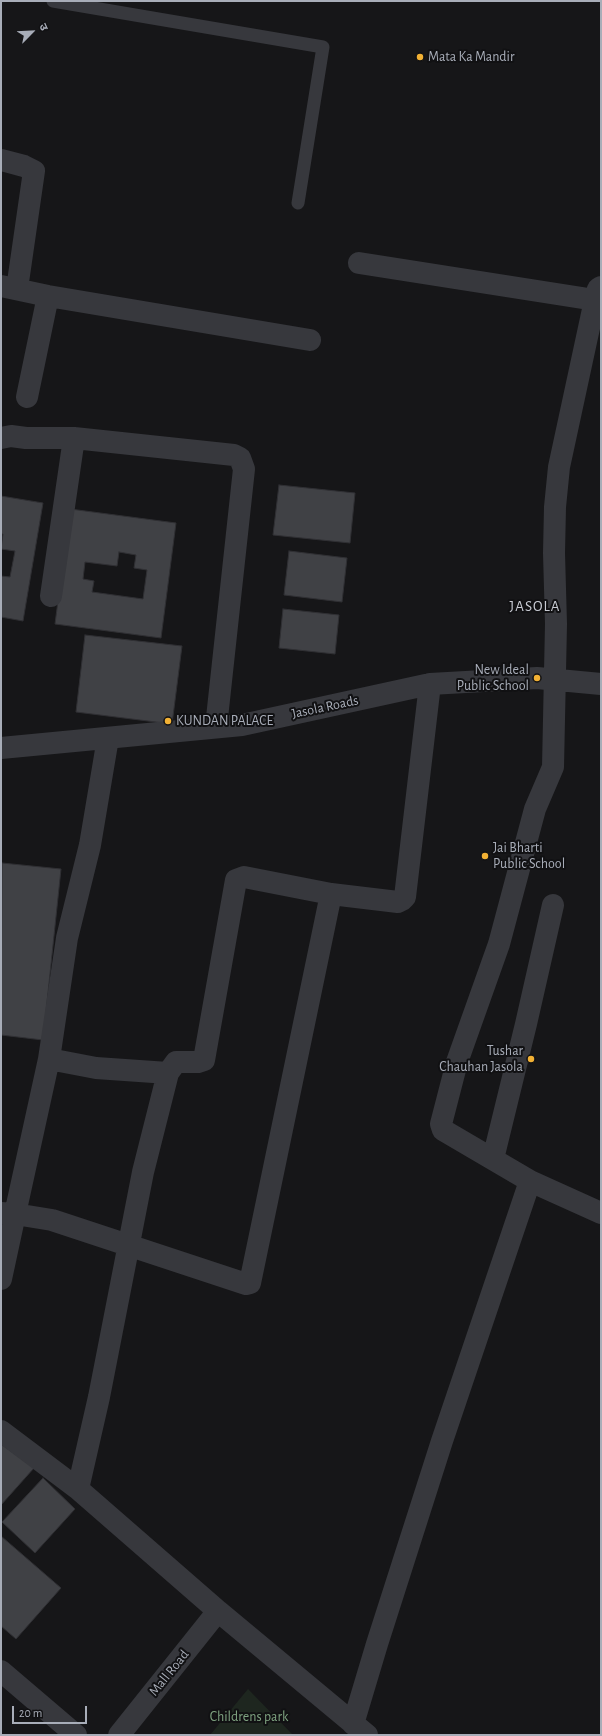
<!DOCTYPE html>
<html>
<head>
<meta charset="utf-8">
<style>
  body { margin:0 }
  #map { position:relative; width:602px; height:1736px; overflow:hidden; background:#161618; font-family:"Alegreya Sans","Noto Sans Devanagari",sans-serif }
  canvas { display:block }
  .frame { position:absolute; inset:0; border:2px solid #a8adb8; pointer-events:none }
  .north { position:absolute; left:12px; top:12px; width:40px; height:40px; -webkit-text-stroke:3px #111113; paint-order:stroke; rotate:66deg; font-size:11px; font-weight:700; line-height:16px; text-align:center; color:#a8adb8 }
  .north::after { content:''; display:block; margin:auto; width:14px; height:18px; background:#a8adb8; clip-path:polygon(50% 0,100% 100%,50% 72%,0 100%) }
  .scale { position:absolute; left:12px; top:1706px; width:75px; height:18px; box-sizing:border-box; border:2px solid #a8adb8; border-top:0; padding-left:5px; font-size:12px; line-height:14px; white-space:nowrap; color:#a8adb8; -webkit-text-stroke:3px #111113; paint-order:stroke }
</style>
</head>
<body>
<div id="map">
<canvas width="602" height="1736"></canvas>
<div class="frame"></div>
<div class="north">उ</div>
<div class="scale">20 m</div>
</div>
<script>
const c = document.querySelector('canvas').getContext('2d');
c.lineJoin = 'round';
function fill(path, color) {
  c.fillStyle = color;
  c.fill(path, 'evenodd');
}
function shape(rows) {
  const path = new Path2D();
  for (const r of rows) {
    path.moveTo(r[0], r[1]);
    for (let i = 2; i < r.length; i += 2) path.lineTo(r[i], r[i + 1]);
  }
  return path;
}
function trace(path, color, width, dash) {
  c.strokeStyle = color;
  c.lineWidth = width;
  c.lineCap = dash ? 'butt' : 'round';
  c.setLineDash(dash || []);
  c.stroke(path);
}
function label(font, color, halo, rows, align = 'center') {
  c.font = font + ' "Alegreya Sans",sans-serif';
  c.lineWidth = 4;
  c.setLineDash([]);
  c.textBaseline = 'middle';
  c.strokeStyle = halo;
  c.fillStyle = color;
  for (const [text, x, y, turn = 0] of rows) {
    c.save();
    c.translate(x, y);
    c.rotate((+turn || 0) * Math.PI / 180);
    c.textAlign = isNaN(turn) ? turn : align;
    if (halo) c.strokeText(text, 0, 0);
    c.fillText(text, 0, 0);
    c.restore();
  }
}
const green = shape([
  [248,1689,293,1735,210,1735]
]);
const building = shape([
  [279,485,355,493,350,543,273,535,279,485],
  [1,496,43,503,23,621,1,617,1,576,10,577,15,551,1,549,3,534,1,534,1,496],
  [70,509,176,523,161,638,55,624,70,509],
  [119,552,136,555,134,568,147,570,143,599,92,592,94,581,83,579,85,562,117,566,119,552],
  [289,551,347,558,342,602,284,595,289,551],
  [283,609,339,615,335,654,279,648,283,609],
  [85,635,182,646,172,724,76,712,85,635],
  [2,863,61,869,43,1040,1,1035,2,863],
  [1,1444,34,1468,1,1505,1,1444],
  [43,1478,75,1509,35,1553,2,1522,43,1478],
  [1,1536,61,1588,16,1639,1,1626,1,1536]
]);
const lane = shape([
  [53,1,323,47,298,203]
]);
const street = shape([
  [1,160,24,166,34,171,17,289],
  [359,263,595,300],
  [1,286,48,296,310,340],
  [601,287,598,289,595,300,559,467,555,507,554,553,556,624,553,767,535,809,499,944,457,1062,441,1124,443,1130,530,1181,601,1213],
  [27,397,48,296],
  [1,438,11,436,26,438,74,438,234,455,240,458,244,469,216,727],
  [51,596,74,438],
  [1,748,242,725,430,684,537,678,601,684],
  [49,1059,96,1068,168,1073],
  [493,1159,526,1024,553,905],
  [1,1213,15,1214,49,1059,67,938,90,845,108,738],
  [1,1279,15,1214,52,1220,246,1284,250,1283,331,894],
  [1,1431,78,1489,218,1611,367,1735],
  [78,1489,99,1397,143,1172,168,1073,176,1062,198,1062,204,1060,236,880,244,877,331,894,398,902,402,900,405,897,430,684],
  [1,1671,76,1735],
  [353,1724,377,1644,442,1441,530,1181],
  [119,1735,218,1611]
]);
const markers = [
  [420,57,4,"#f2b134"],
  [537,678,4,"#f2b134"],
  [168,721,4,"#f2b134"],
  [485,856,4,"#f2b134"],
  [531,1059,4,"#f2b134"]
];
const poiNames = [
  ["Mata Ka Mandir",428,57],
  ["New Ideal",529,670,"right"],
  ["Public School",529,686,"right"],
  ["KUNDAN PALACE",176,721],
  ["Jai Bharti",493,848],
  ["Public School",493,864],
  ["Tushar",523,1051,"right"],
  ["Chauhan Jasola",523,1067,"right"]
];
const streetNames = [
  ["Jasola Roads",325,707,-12],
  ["Mall Road",169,1673,-51]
];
const parkNames = [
  ["Childrens park",249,1717]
];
const neighbourhoodNames = [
  ["JASOLA",535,606]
];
fill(green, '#1e261f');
fill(building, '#404145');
trace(building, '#303034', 1);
trace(lane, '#37383d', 13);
trace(street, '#37383d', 22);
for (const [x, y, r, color] of markers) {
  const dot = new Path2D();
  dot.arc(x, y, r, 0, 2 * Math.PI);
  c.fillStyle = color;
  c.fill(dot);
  trace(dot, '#111113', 1.5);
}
label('14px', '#a8adb8', '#111113', poiNames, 'left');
label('14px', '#a8adb8', '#111113', streetNames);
label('14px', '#7fa381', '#111113', parkNames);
c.letterSpacing = '1px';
label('15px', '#c9ccd4', '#111113', neighbourhoodNames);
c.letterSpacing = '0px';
</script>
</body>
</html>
